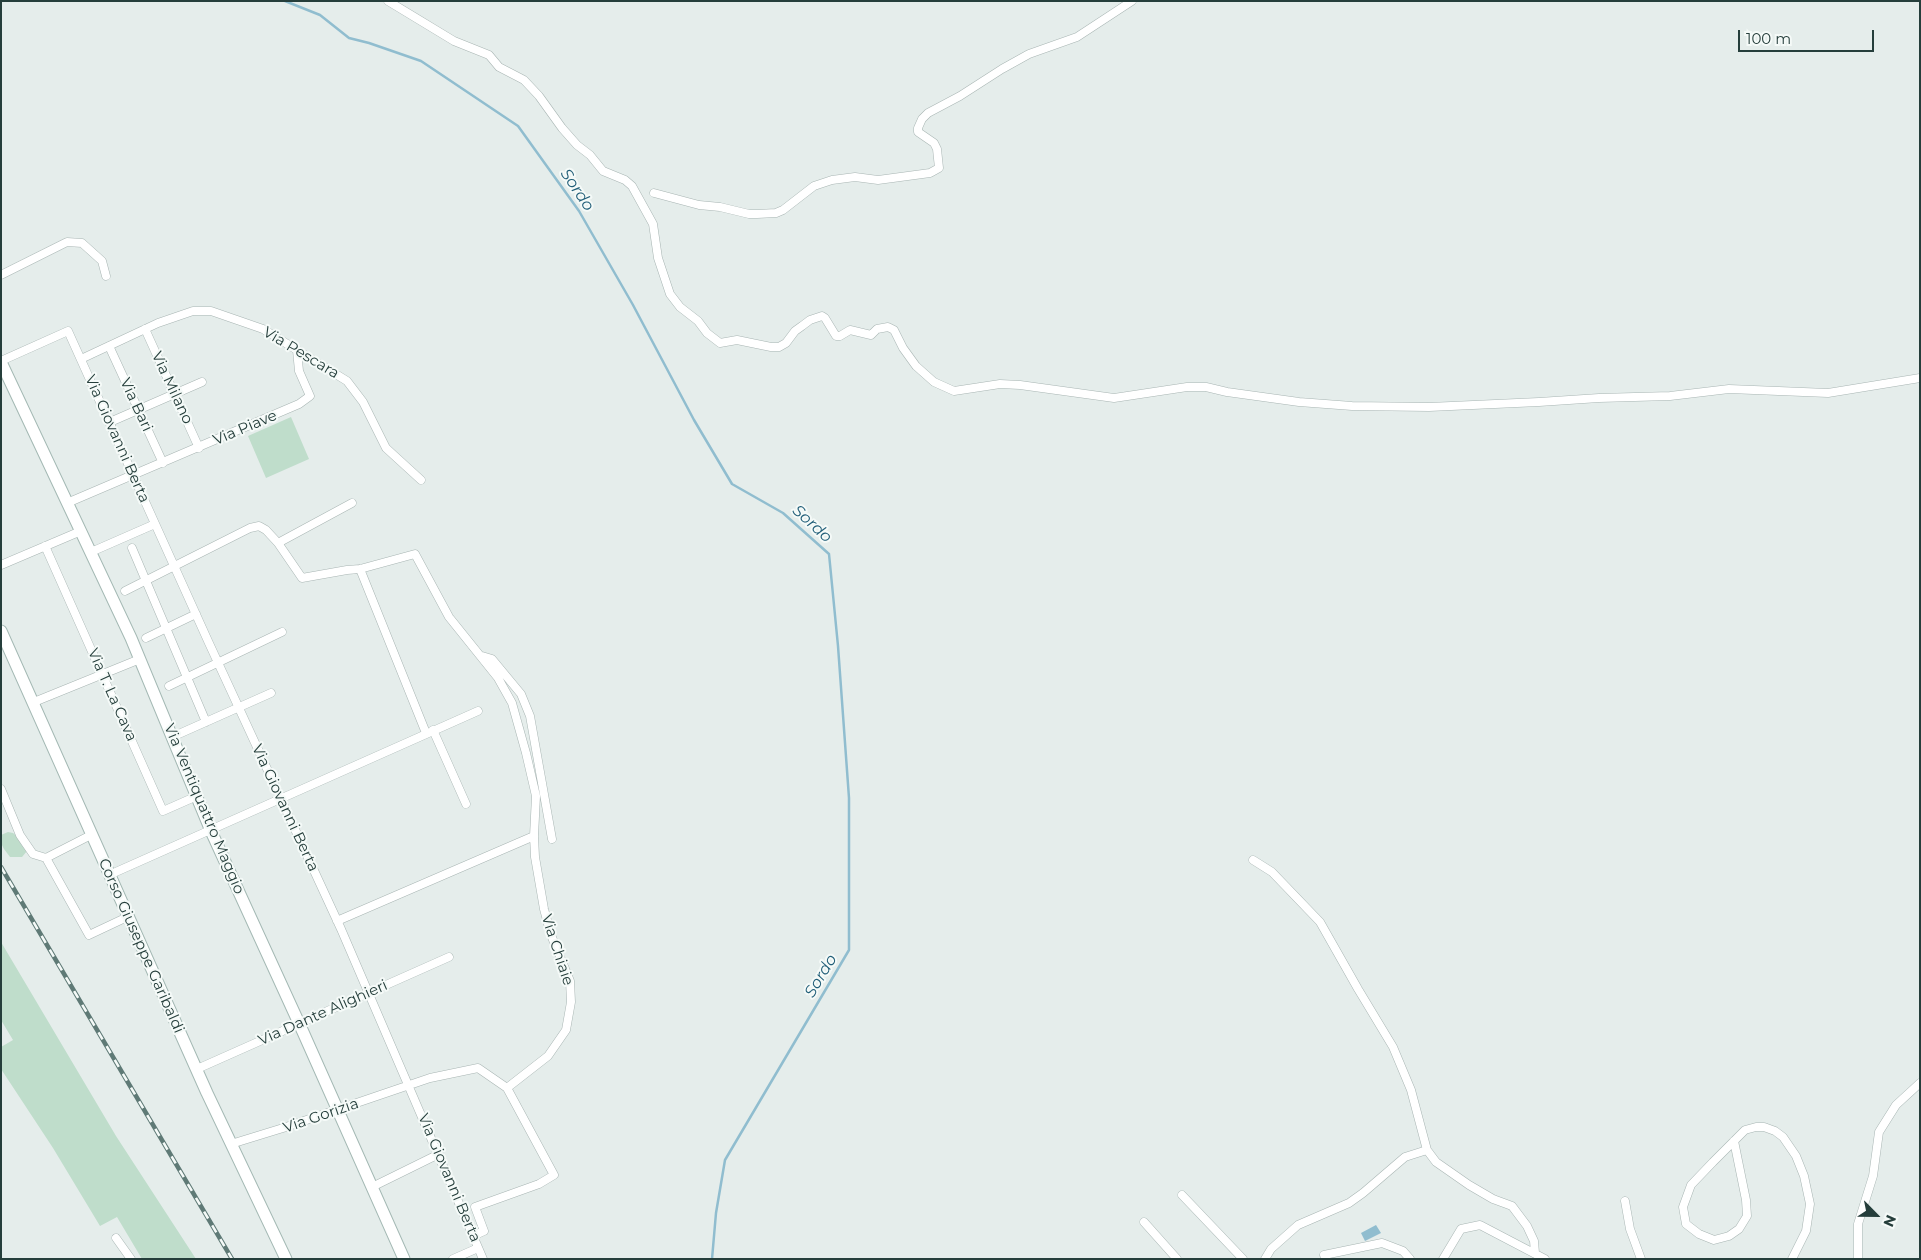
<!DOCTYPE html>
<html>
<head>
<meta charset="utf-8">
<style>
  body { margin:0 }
  #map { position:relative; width:1921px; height:1260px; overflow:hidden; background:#e5edeb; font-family:Montserrat,sans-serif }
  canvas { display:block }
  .frame { position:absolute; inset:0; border:2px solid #253e3b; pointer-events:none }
  .north { position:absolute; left:1851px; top:1190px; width:50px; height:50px; -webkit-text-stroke:4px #f5faf8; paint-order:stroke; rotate:113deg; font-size:14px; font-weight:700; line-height:20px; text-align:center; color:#253e3b }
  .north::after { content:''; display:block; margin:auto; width:18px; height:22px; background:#253e3b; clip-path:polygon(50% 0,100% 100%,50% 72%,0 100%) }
  .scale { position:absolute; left:1738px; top:30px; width:136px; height:22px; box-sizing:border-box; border:2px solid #253e3b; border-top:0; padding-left:6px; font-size:15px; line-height:18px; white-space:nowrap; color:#253e3b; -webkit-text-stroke:4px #f5faf8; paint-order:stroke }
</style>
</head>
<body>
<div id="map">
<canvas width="1921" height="1260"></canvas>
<div class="frame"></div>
<div class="north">N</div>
<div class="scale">100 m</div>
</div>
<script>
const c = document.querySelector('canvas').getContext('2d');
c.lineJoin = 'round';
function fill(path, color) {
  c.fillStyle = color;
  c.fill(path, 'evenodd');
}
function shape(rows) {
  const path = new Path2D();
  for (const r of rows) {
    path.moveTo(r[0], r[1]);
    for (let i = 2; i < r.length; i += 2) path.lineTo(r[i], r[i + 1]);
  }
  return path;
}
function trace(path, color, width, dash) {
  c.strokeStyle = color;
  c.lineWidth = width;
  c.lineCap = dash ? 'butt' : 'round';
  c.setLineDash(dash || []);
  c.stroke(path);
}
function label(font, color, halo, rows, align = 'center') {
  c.font = font + ' Montserrat,sans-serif';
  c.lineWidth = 4;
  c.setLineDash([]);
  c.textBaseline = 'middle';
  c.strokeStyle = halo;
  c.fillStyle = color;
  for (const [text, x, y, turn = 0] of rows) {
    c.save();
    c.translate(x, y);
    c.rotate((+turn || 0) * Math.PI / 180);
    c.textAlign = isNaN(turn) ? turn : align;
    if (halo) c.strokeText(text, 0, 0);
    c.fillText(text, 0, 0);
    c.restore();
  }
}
const green = shape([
  [291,417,309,459,266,478,248,436],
  [8,832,13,833,19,838,27,851,22,857,10,857,4,849,1,843,1,835],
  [1,942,116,1136,196,1259,142,1259,117,1217,100,1226,53,1148,1,1069,1,1047,13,1040,1,1020]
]);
const water = shape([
  [1376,1225,1381,1233,1365,1241,1361,1233]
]);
const stream = shape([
  [285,1,320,15,349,38,369,43,421,61,518,126,579,211,633,305,694,420,732,484,783,513,829,554,838,646,849,798,849,950,725,1160,716,1213,712,1259]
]);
const street = shape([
  [388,1,454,41,489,55,499,67,524,80,539,96,562,128,577,145,590,155,603,171,625,180,632,186,653,224,658,258,670,294,680,307,698,321,707,333,720,343,737,340,771,347,779,347,786,343,795,331,802,326,810,320,822,316,825,318,836,336,840,336,850,330,871,335,877,329,888,327,894,330,903,348,916,366,934,382,954,391,1000,384,1020,385,1114,398,1187,387,1206,387,1227,392,1299,402,1352,406,1429,407,1539,402,1599,398,1670,396,1729,389,1828,393,1920,378],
  [654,193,699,205,720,207,749,214,757,214,776,213,783,210,814,186,832,180,855,177,878,180,930,173,939,168,937,149,934,143,918,132,918,128,922,119,928,113,960,96,1002,69,1029,54,1077,37,1132,1],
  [1,275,67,242,82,243,102,261,106,276],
  [145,329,199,448],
  [109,346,163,463],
  [81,359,158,323,193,311,211,311,263,329,347,381,363,402,386,448,421,480],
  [1,361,68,331,208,641,341,929,483,1259],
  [110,422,202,382],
  [67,503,299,404,310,396,299,371,297,350],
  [278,543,352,503],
  [45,546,163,811,197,796],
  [132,548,206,722],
  [91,552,155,524],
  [1,565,81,531],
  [360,569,426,733],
  [125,591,250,528,259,526,266,530,278,543,302,578,347,570,360,569,415,554,449,617,498,678,512,703,526,753,536,796,534,836,535,857,544,909,551,935,570,981,571,1002,566,1030,548,1056,507,1088],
  [146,638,196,614],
  [482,656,492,659,521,694,530,716,552,839],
  [169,686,282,632],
  [34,702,140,659],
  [433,730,466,804],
  [172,737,271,693],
  [1,789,20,835,33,854,46,858],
  [91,835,46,858,89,935,123,919,129,918],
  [1253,860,1272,872,1320,922,1358,989,1393,1047,1411,1090,1427,1150],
  [109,875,478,711],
  [337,921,534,836],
  [197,1069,449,957],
  [1734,1141,1746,1200,1747,1216,1739,1229,1729,1236,1714,1240,1699,1234,1686,1224,1683,1207,1691,1185,1713,1162,1745,1130,1756,1127,1764,1127,1775,1131,1783,1137,1796,1156,1804,1176,1810,1204,1806,1231,1792,1259],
  [231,1144,283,1128,430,1078,478,1068,507,1088,554,1175,539,1184,475,1207,484,1231,473,1236],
  [372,1187,439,1154],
  [1182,1195,1243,1259],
  [1625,1201,1630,1229,1641,1259],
  [1144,1222,1177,1259],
  [116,1238,131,1259],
  [1324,1255,1382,1243,1403,1251,1410,1259],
  [453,1259,478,1248],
  [1265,1259,1271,1249,1298,1225,1349,1203,1363,1193,1405,1157,1427,1150,1436,1162,1469,1185,1493,1199,1512,1206,1527,1226,1534,1241,1535,1253],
  [1443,1259,1461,1229,1480,1225,1545,1259],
  [1858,1259,1858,1224,1873,1176,1879,1132,1896,1105,1920,1083]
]);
const secondary = shape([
  [1,362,131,638,211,831,303,1032,404,1259],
  [1,631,207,1093,286,1259]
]);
const rail = shape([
  [1,867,232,1259]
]);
const streetNames = [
  ["Via Pescara",301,353,31],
  ["Via Milano",172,388,65],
  ["Via Bari",136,405,65],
  ["Via Piave",245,428,-23],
  ["Via Giovanni Berta",117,439,66],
  ["Via T. La Cava",112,695,66],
  ["Via Giovanni Berta",285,808,65],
  ["Via Ventiquattro Maggio",204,809,67],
  ["Corso Giuseppe Garibaldi",141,946,66],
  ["Via Chiaie",557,950,72],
  ["Via Dante Alighieri",323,1013,-24],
  ["Via Gorizia",321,1116,-19],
  ["Via Giovanni Berta",449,1178,67]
];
const waterNames = [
  ["Sordo",577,190,56],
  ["Sordo",812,524,42],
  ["Sordo",821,976,-59]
];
fill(green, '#bfddcb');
fill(water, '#90bdcf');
trace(stream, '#90bdcf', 2.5);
trace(street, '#a8b5b3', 9);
trace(secondary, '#a4b9b4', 13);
trace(street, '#fff', 8);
trace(secondary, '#fff', 11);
trace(rail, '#5f7a76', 4.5);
trace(rail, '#f5faf8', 2.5, [8]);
label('15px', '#253e3b', '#f5faf8', streetNames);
label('italic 16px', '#215e78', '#f5faf8', waterNames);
</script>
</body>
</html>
